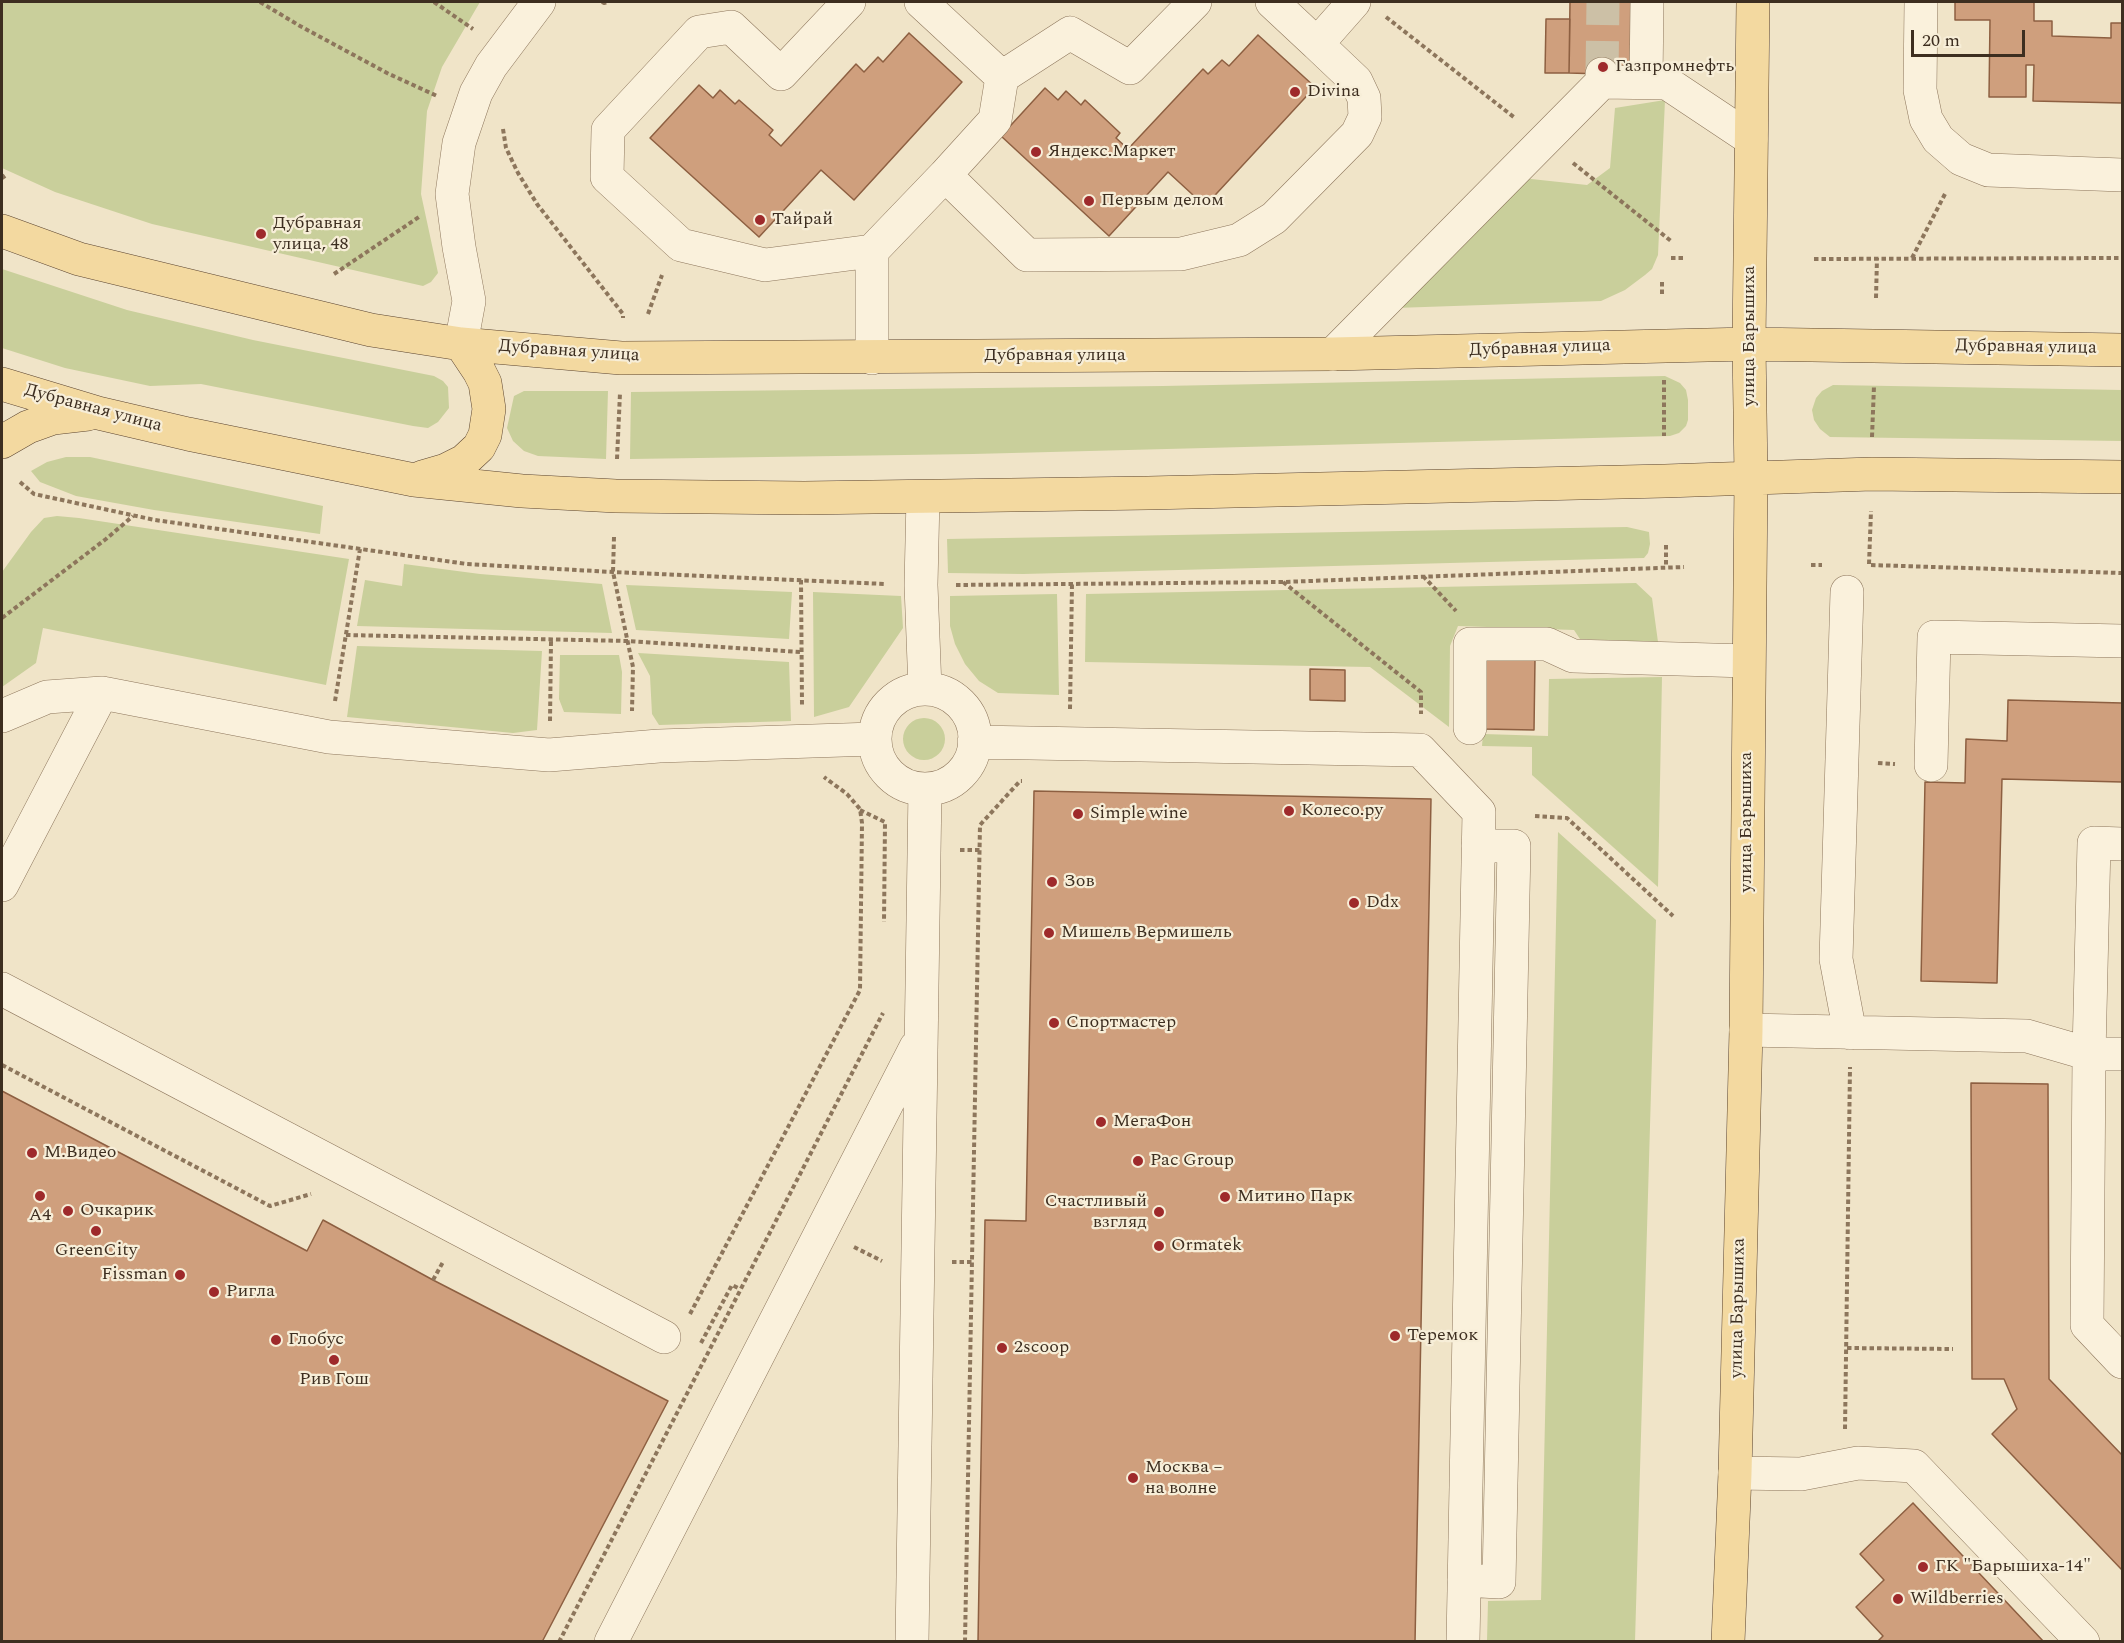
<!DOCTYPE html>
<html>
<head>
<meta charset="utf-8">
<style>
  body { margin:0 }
  #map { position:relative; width:2124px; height:1643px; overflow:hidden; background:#f0e4c8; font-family:Spectral,serif }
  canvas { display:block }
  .frame { position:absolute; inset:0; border:3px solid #3d2e20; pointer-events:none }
  .scale { position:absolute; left:1911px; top:30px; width:114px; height:27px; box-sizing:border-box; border:3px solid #3d2e20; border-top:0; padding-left:8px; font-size:18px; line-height:21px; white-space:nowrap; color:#3d2e20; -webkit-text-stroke:4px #f7eed8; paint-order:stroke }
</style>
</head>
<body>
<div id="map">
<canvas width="2124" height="1643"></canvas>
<div class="frame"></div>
<div class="scale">20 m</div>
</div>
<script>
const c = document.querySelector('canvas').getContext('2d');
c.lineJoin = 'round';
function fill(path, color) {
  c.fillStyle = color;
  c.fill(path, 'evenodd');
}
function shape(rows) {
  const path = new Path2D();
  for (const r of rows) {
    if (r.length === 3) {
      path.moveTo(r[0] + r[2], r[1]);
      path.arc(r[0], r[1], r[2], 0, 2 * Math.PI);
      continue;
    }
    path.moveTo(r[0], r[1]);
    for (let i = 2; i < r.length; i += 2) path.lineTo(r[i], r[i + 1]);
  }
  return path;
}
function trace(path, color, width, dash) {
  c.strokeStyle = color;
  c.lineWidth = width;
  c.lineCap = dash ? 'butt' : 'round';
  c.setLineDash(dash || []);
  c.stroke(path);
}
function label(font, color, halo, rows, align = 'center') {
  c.font = font + ' Spectral,serif';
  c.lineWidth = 4.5;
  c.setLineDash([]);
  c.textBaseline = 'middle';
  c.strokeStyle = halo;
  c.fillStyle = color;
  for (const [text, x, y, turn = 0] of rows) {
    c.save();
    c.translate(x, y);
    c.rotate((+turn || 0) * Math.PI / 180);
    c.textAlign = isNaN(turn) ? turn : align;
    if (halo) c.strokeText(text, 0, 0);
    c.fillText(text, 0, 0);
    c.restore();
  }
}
const green = shape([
  [2,2,480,2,442,67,427,111,421,194,438,273,431,282,423,286,152,224,55,192,2,168],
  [1665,100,1658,255,1652,269,1645,275,1625,290,1601,301,1395,308,1522,178,1587,185,1610,168,1615,108],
  [2,269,127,310,253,340,434,376,443,381,448,387,449,408,438,422,428,428,413,426,201,384,150,386,65,368,2,348],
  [1665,376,1680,383,1686,390,1688,400,1688,420,1686,426,1679,433,1670,436,973,454,630,459,631,392,1163,386],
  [1833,385,2122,390,2122,441,1830,437,1820,429,1814,420,1812,410,1816,398,1822,391],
  [524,391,608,391,606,459,538,456,524,451,513,441,507,428,514,396],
  [66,457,90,457,323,506,320,534,154,510,76,496,40,482,31,471,47,462],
  [57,516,79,518,349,559,326,685,43,628,36,663,2,687,2,572,31,532,44,518],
  [1627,527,1649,532,1650,544,1648,553,1644,558,1023,574,948,573,947,539],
  [404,564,480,574,602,584,612,633,357,626,365,580,402,586],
  [1636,583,1652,598,1658,642,1580,639,1574,630,1458,626,1450,646,1449,727,1370,667,1085,662,1086,594],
  [626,585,792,592,789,639,636,630],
  [813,592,901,596,903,628,849,707,814,717],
  [1057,594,1059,695,998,693,979,681,965,664,955,644,950,626,950,596],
  [357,646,542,651,537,730,513,733,347,717],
  [638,653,789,662,791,721,659,725,652,714,650,676],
  [560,655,619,655,622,672,621,714,564,712,559,699],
  [1662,677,1658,887,1532,775,1532,747,1482,746,1483,734,1548,736,1549,679],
  [924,739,21],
  [1558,832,1656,920,1635,1641,1487,1641,1488,1601,1541,1600]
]);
const building = shape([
  [1570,2,1639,2,1637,75,1569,73,1570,2],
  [1955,2,2034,2,2034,21,2052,21,2052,36,2111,38,2111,23,2122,23,2122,103,2033,101,2034,65,2026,65,2026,97,1989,97,1990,20,1955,20,1955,2],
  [1546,19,1570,19,1569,73,1545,73,1546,19],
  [909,33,962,82,854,200,821,170,759,237,650,138,699,85,713,98,720,90,735,104,739,100,773,130,769,135,781,146,856,64,864,72,878,57,883,62,909,33],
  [1258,35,1315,87,1205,206,1168,172,1109,236,1001,136,1045,88,1058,100,1066,91,1081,105,1085,100,1120,133,1116,138,1128,149,1203,69,1208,74,1222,60,1229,66,1258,35],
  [1483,659,1535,659,1534,730,1483,729,1483,659],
  [1310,669,1345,670,1345,701,1310,700,1310,669],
  [2008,700,2122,703,2122,782,2002,779,1997,983,1921,981,1925,782,1965,783,1966,739,2007,741,2008,700],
  [1034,791,1431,799,1415,1642,978,1642,985,1220,1026,1221,1034,791],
  [1971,1083,2048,1084,2049,1379,2122,1455,2122,1570,1992,1434,2017,1409,2004,1379,1972,1379,1971,1083],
  [2,1091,307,1251,323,1220,433,1280,668,1401,542,1642,2,1642,2,1091],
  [1913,1503,2044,1642,1877,1642,1883,1636,1856,1607,1884,1580,1860,1554,1913,1503]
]);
const minorTunnel = shape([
  [1602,74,1603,2]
]);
const path = shape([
  [260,2,300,26,389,74,437,96],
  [434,2,473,29],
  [602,2,604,3,608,2],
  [1386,17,1515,118],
  [503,129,506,148,518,173,537,204,623,314,623,318],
  [1573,163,1671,241],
  [2,175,5,179],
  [1671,258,1683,258],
  [1912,258,1946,192],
  [1814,259,2122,258],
  [334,274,419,217],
  [1662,282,1662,295],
  [1876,298,1877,258],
  [648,314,662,275],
  [1664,380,1664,436],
  [1872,437,1874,386],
  [617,459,620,393],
  [20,482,34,494,155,520,467,564,613,572,885,584],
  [614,537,613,572,633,667,632,711],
  [1666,545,1666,567],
  [1869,564,1871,511],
  [1811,565,1822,565],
  [1871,565,2122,573],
  [1423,576,1456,611],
  [801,580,802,705],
  [1283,582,1421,692,1421,714],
  [956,585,1283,582,1684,567],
  [2,618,106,539,133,516],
  [346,635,627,641,800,652],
  [335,701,360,549],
  [1070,709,1072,584],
  [550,721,551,641],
  [1878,763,1895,764],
  [860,810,885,822,884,922],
  [1535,816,1567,818,1673,916],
  [960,850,980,850],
  [2,1065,270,1206,311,1194],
  [854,1247,882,1261],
  [952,1262,972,1262],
  [433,1280,443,1262],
  [690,1314,860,990,862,823,860,809,847,794,824,777],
  [701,1343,732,1285,740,1289],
  [1847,1348,1953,1349],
  [1845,1429,1850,1067],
  [559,1642,883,1013],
  [965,1642,980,825,1020,781,1022,781]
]);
const minor = shape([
  [849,2,781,74,731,27,699,32,608,130,607,177,681,245,765,265,872,251],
  [921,2,1002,77,995,120,945,175],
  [1272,2,1317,44,1354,2],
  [1921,2,1920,90,1926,119,1938,139,1961,159,1988,170,2122,175],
  [1002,77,1070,33,1130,68,1195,2],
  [1602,82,1667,83,1751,139],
  [1646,82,1647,2],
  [461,344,469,301,459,247,452,194,459,143,476,93,491,66,539,2],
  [1333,354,1602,82,1602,74],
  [872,358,872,251,945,175,1027,255,1181,254,1239,240,1274,218,1357,134,1365,117,1364,98,1356,81,1317,44],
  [923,497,921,585,925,689],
  [1847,592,1836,959,1850,1033],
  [925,739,50],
  [2,716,47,697,102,693,329,737,549,755,659,746,874,739],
  [1470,728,1470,644,1547,644,1573,656,1748,661],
  [974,742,1420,750,1479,812,1463,1642],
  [1931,765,1934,637,2122,641],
  [2,885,102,693],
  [2,989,664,1337],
  [1746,1030,2027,1036,2089,1054,2094,843,2122,844],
  [2122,1054,2089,1054,2087,1325,2122,1362],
  [1735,1473,1801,1474,1858,1463,1914,1466,2083,1642],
  [1464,1580,1499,1582,1514,846,1478,846],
  [611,1642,916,1047],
  [912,1642,925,789]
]);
const major = shape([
  [2,231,79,259,371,330,461,344,621,358,1333,354,1749,344,2122,350],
  [2,384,98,413,188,434,414,480,522,491,616,496,804,498,1148,493,1665,481,1872,474,2122,477],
  [2,442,28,427,53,418,88,414],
  [422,477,446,470,464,461,479,447,485,435,489,409,485,383,479,371,461,344],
  [1728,1642,1735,1473,1746,1030,1751,477,1749,344,1753,2]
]);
const markers = [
  [1603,67,6,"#9e2a2b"],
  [1295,92,6,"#9e2a2b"],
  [1036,152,6,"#9e2a2b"],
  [1089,201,6,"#9e2a2b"],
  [760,220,6,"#9e2a2b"],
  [261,234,6,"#9e2a2b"],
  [1289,811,6,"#9e2a2b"],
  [1078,814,6,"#9e2a2b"],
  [1052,882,6,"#9e2a2b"],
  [1354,903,6,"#9e2a2b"],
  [1049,933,6,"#9e2a2b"],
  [1054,1023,6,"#9e2a2b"],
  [1101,1122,6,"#9e2a2b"],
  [32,1153,6,"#9e2a2b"],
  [1138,1161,6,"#9e2a2b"],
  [40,1196,6,"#9e2a2b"],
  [1225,1197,6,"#9e2a2b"],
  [68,1211,6,"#9e2a2b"],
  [1159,1212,6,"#9e2a2b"],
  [96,1231,6,"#9e2a2b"],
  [1159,1246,6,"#9e2a2b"],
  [180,1275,6,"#9e2a2b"],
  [214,1292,6,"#9e2a2b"],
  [1395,1336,6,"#9e2a2b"],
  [276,1340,6,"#9e2a2b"],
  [1002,1348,6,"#9e2a2b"],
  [334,1360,6,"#9e2a2b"],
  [1133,1478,6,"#9e2a2b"],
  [1923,1567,6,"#9e2a2b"],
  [1898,1599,6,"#9e2a2b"]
];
const poiNames = [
  ["Газпромнефть",1615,67],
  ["Divina",1307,92],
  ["Яндекс.Маркет",1048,152],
  ["Первым делом",1101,201],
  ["Тайрай",772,220],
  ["Дубравная",273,224],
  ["улица, 48",273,245],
  ["Колесо.ру",1301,811],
  ["Simple wine",1090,814],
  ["Зов",1064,882],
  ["Ddx",1366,903],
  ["Мишель Вермишель",1061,933],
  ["Спортмастер",1066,1023],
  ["МегаФон",1113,1122],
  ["М.Видео",44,1153],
  ["Pac Group",1150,1161],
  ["Митино Парк",1237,1197],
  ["Счастливый",1147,1202,"right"],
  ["взгляд",1147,1223,"right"],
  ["Очкарик",80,1211],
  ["А4",40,1216,"center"],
  ["Ormatek",1171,1246],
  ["GreenCity",96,1251,"center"],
  ["Fissman",168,1275,"right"],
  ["Ригла",226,1292],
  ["Теремок",1407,1336],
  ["Глобус",288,1340],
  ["2scoop",1014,1348],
  ["Рив Гош",334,1380,"center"],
  ["Москва –",1145,1468],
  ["на волне",1145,1489],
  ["ГК \"Барышиха-14\"",1935,1567],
  ["Wildberries",1910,1599]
];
const streetNames = [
  ["улица Барышиха",1750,336,-90],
  ["Дубравная улица",2026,348,1],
  ["Дубравная улица",1540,349,-2],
  ["Дубравная улица",569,352,4],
  ["Дубравная улица",1055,356],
  ["Дубравная улица",93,409,15],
  ["улица Барышиха",1747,822,-90],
  ["улица Барышиха",1739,1308,-89]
];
fill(green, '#c9cf9b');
fill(building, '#cf9f7d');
trace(building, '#8d5f41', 1.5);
trace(minorTunnel, '#ccc0a6', 33, [33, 16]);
trace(minor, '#8d765c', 34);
trace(major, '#5b4430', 34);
trace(path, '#8d765c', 4, [4.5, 3]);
trace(minor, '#faf1dc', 33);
trace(major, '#f3d9a0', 33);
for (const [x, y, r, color] of markers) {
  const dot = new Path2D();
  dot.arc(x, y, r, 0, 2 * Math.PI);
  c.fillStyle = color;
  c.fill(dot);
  trace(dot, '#f7eed8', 2);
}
label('18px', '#3d2e20', '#f7eed8', poiNames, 'left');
label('18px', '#3d2e20', '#f7eed8', streetNames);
</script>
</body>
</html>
